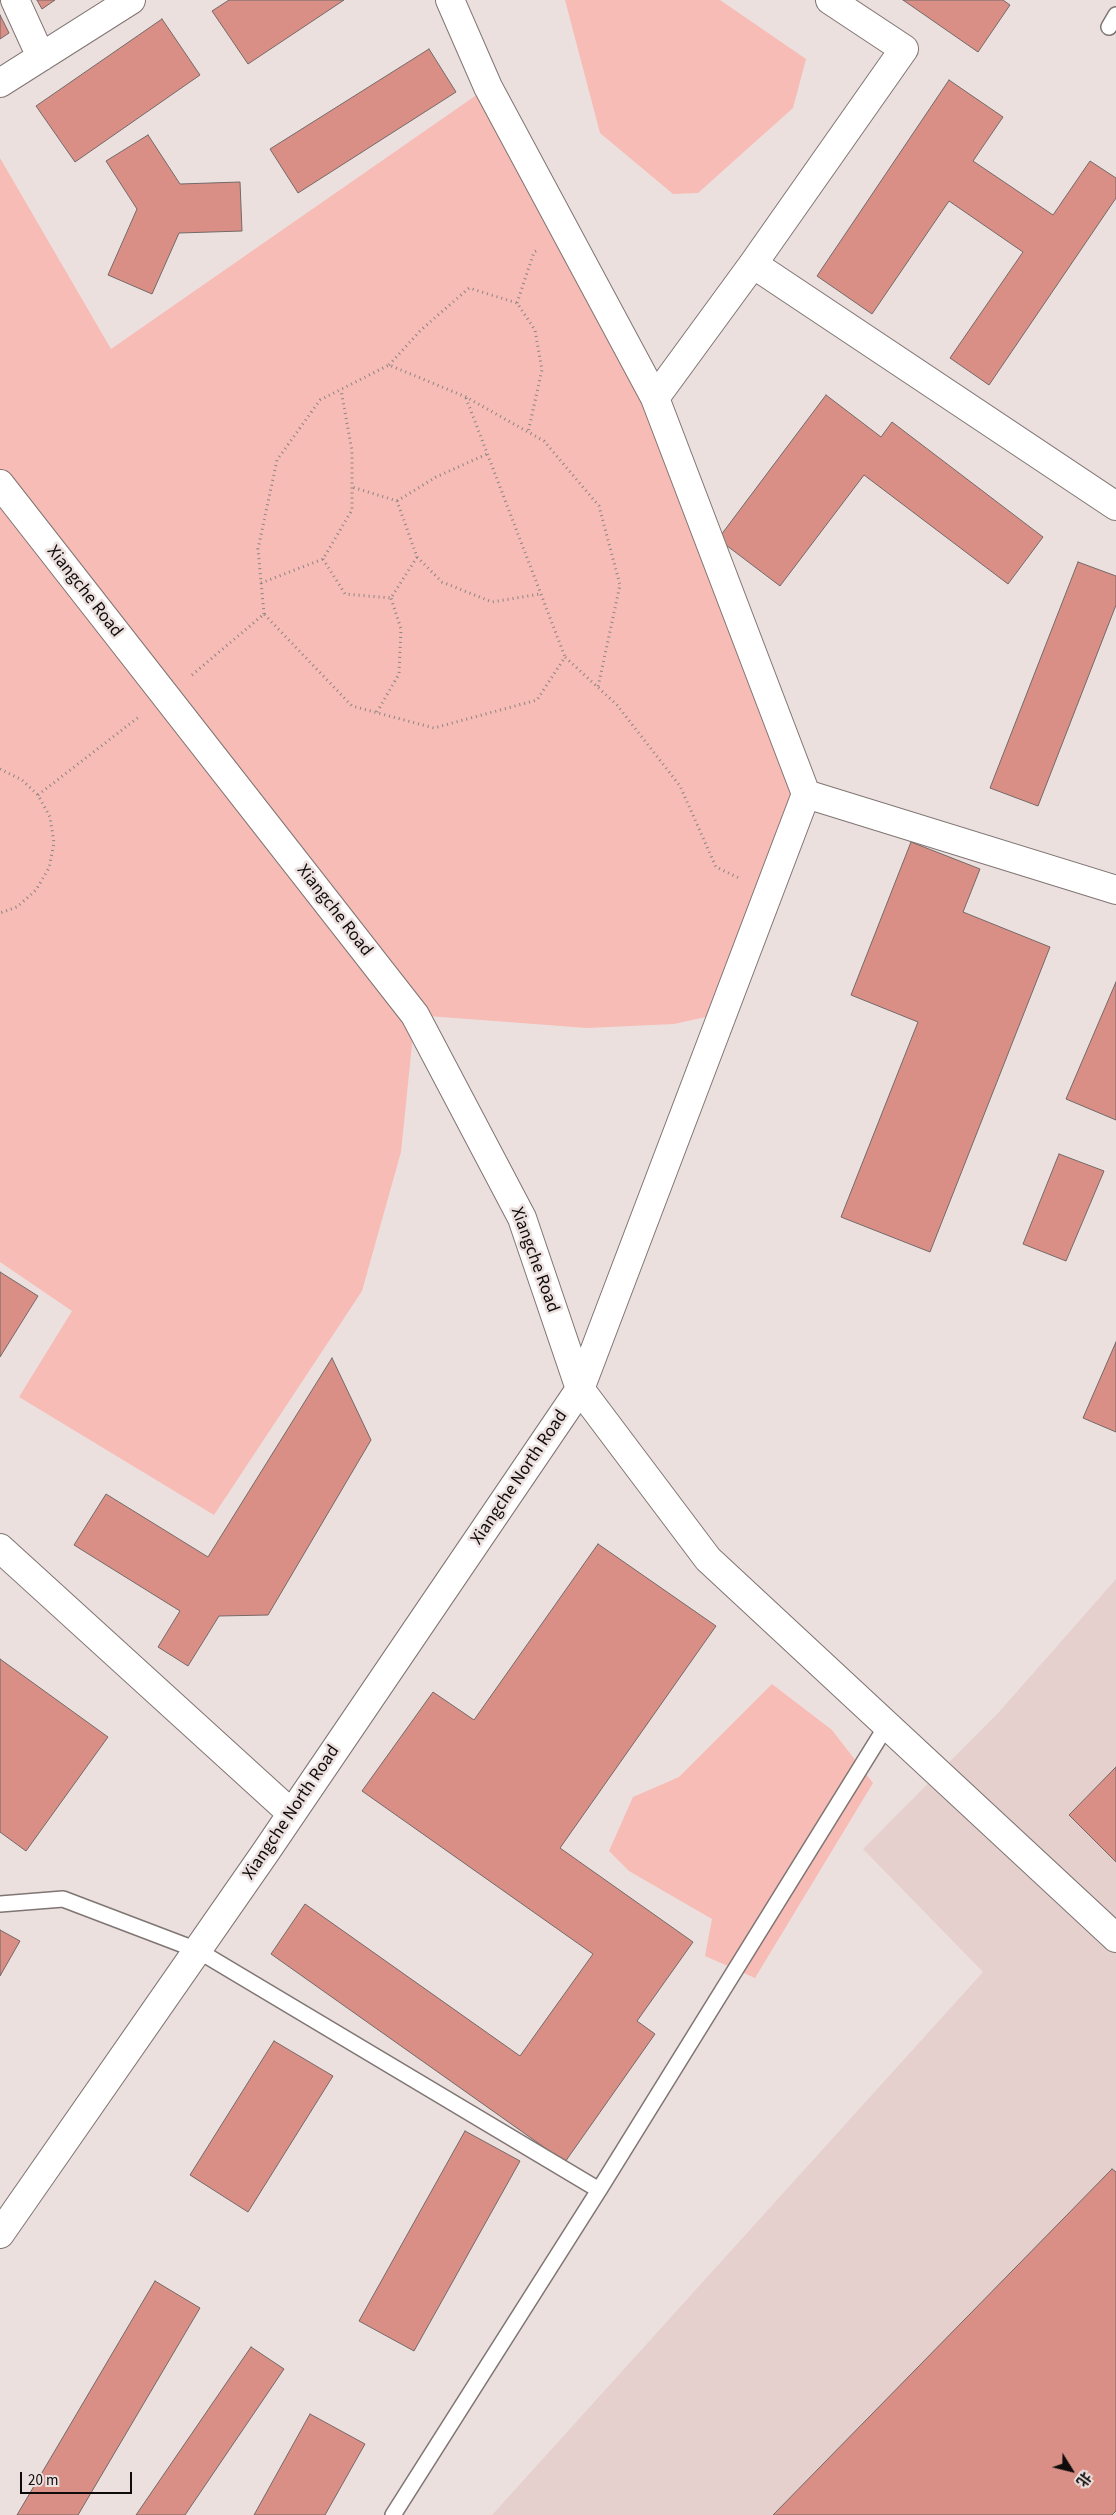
<!DOCTYPE html>
<html>
<head>
<meta charset="utf-8">
<style>
  body { margin:0 }
  #map { position:relative; width:1116px; height:2515px; overflow:hidden; background:#ece0df; font-family:"Source Sans 3","Noto Sans SC",sans-serif }
  canvas { display:block }
  .north { position:absolute; left:1046px; top:2445px; width:50px; height:50px; -webkit-text-stroke:4px #ece0df; paint-order:stroke; rotate:126deg; font-size:14px; font-weight:700; line-height:20px; text-align:center; color:#0e0b0a }
  .north::after { content:''; display:block; margin:auto; width:18px; height:22px; background:#0e0b0a; clip-path:polygon(50% 0,100% 100%,50% 72%,0 100%) }
  .scale { position:absolute; left:20px; top:2472px; width:112px; height:22px; box-sizing:border-box; border:2px solid #0e0b0a; border-top:0; padding-left:6px; font-size:15px; line-height:18px; white-space:nowrap; color:#0e0b0a; -webkit-text-stroke:4px #ece0df; paint-order:stroke }
</style>
</head>
<body>
<div id="map">
<canvas width="1116" height="2515"></canvas>
<div class="north">北</div>
<div class="scale">20 m</div>
</div>
<script>
const c = document.querySelector('canvas').getContext('2d');
c.lineJoin = 'round';
function fill(path, color) {
  c.fillStyle = color;
  c.fill(path, 'evenodd');
}
function shape(rows) {
  const path = new Path2D();
  for (const r of rows) {
    path.moveTo(r[0], r[1]);
    for (let i = 2; i < r.length; i += 2) path.lineTo(r[i], r[i + 1]);
  }
  return path;
}
function trace(path, color, width, dash) {
  c.strokeStyle = color;
  c.lineWidth = width;
  c.lineCap = dash ? 'butt' : 'round';
  c.setLineDash(dash || []);
  c.stroke(path);
}
function label(font, color, halo, rows, align = 'center') {
  c.font = font + ' "Source Sans 3",sans-serif';
  c.lineWidth = 5;
  c.setLineDash([]);
  c.textBaseline = 'middle';
  c.strokeStyle = halo;
  c.fillStyle = color;
  for (const [text, x, y, turn = 0] of rows) {
    c.save();
    c.translate(x, y);
    c.rotate((+turn || 0) * Math.PI / 180);
    c.textAlign = isNaN(turn) ? turn : align;
    if (halo) c.strokeText(text, 0, 0);
    c.fillText(text, 0, 0);
    c.restore();
  }
}
const built = shape([
  [1116,1579,1116,2515,492,2515,983,1972,863,1849,999,1712]
]);
const green = shape([
  [565,0,720,0,806,59,793,108,698,193,673,194,600,133],
  [488,87,655,398,806,794,724,1013,674,1024,587,1028,415,1015,401,1152,362,1291,214,1515,19,1397,72,1311,0,1262,0,158,111,349],
  [772,1684,832,1730,873,1783,755,1978,705,1956,712,1919,629,1871,609,1851,633,1797,679,1777]
]);
const building = shape([
  [37,0,55,0,42,9,37,0],
  [229,0,344,0,248,64,212,11,229,0],
  [903,0,1003,0,1010,5,978,52,903,0],
  [0,15,9,33,0,39,0,15],
  [162,19,200,75,75,162,36,106,162,19],
  [429,49,456,92,298,193,270,149,429,49],
  [949,80,1003,117,973,161,1053,215,1090,161,1116,178,1116,198,989,385,950,358,1023,252,949,201,872,314,817,276,949,80],
  [148,135,180,184,240,182,242,231,179,233,152,294,108,275,137,209,106,161,148,135],
  [826,395,881,437,892,422,1043,537,1008,584,864,475,780,586,718,539,826,395],
  [1078,562,1116,576,1116,605,1038,806,990,788,1078,562],
  [911,842,980,869,963,912,1050,947,930,1252,841,1217,918,1022,851,995,911,842],
  [1116,982,1116,1120,1066,1099,1116,982],
  [1059,1154,1104,1171,1066,1261,1023,1244,1059,1154],
  [0,1272,38,1296,0,1357,0,1272],
  [1116,1342,1116,1432,1083,1418,1116,1342],
  [332,1358,371,1440,268,1615,219,1616,188,1666,158,1647,180,1611,74,1545,106,1494,208,1557,332,1358],
  [598,1544,716,1626,560,1848,693,1942,637,2021,655,2034,565,2162,271,1954,305,1904,520,2056,593,1954,362,1791,433,1692,474,1720,598,1544],
  [0,1659,108,1737,26,1851,0,1832,0,1659],
  [1116,1767,1116,1862,1069,1815,1116,1767],
  [0,1930,20,1941,0,1976,0,1930],
  [274,2041,333,2076,248,2212,190,2175,274,2041],
  [465,2131,520,2161,414,2351,359,2321,465,2131],
  [1112,2169,1116,2172,1116,2511,1112,2515,773,2515,1112,2169],
  [155,2281,200,2308,78,2515,17,2515,155,2281],
  [251,2347,284,2369,185,2515,136,2515,251,2347],
  [310,2414,365,2444,325,2515,254,2515,310,2414]
]);
const path = shape([
  [517,303,534,252,538,250],
  [389,365,421,330,469,288,517,303,535,330,542,370,528,432],
  [466,398,565,657],
  [397,501,436,477,487,454],
  [417,557,442,582,492,602,540,594],
  [323,559,345,594,391,598,417,557,397,501,352,487],
  [261,583,323,559,352,510,352,451,341,390],
  [264,614,258,549,277,460,320,400,389,365,466,397,544,441,599,506,620,585,598,687],
  [192,675,264,614,352,706,434,728,537,700,565,657,617,705,680,786,716,867,739,878],
  [377,712,399,674,401,629,391,598],
  [0,769,22,780,38,795,50,817,54,843,49,868,36,890,17,907,0,913],
  [38,795,140,716]
]);
const service = shape([
  [1109,27,1116,15],
  [0,1904,63,1899,197,1950,599,2190,393,2515],
  [599,2190,887,1725]
]);
const minor = shape([
  [15,0,41,57],
  [450,0,488,87,655,398,806,794,580,1389,708,1559,1116,1938],
  [0,83,131,0],
  [753,264,1116,506],
  [655,398,753,264,904,49,830,0],
  [806,794,1116,890],
  [0,1548,291,1813]
]);
const tertiary = shape([
  [0,484,415,1015,522,1218,580,1389,265,1853,0,2234]
]);
const streetNames = [
  ["Xiangche Road",84,592,52],
  ["Xiangche Road",334,911,52],
  ["Xiangche Road",534,1260,70],
  ["Xiangche North Road",520,1478,-56],
  ["Xiangche North Road",292,1813,-56]
];
fill(built, '#e5d0ce');
fill(green, '#f6bcb5');
fill(building, '#d98f86');
trace(building, '#736967', 1);
trace(service, '#7f7573', 18);
trace(minor, '#7f7573', 30);
trace(tertiary, '#7f7573', 30);
trace(path, '#8c8483', 3, [1, 4]);
trace(service, '#fff', 15);
trace(minor, '#fff', 28);
trace(tertiary, '#fff', 28);
label('18px', '#0e0b0a', '#ece0df', streetNames);
</script>
</body>
</html>
